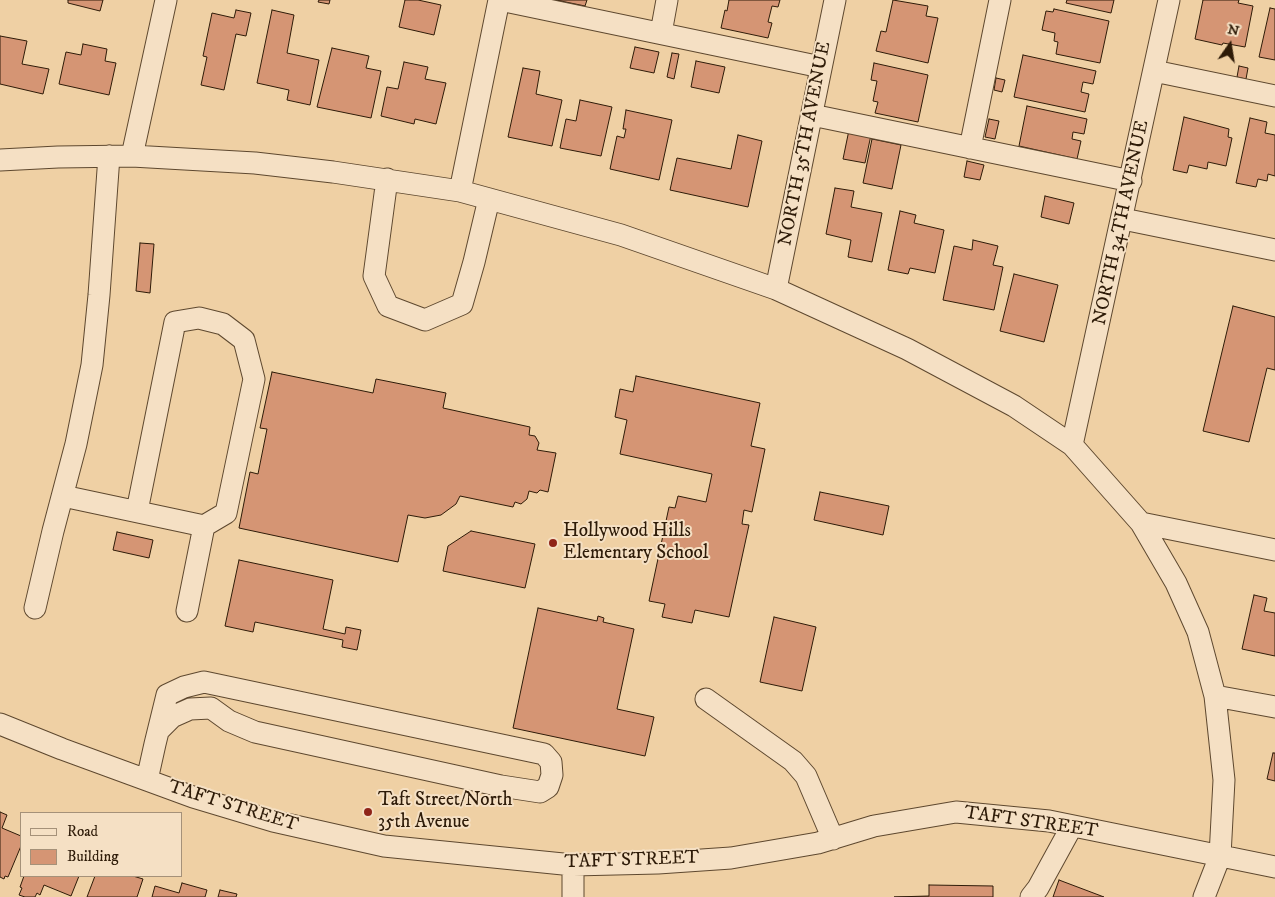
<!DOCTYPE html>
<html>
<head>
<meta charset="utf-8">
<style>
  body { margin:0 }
  #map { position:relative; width:1275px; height:897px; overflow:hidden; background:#efd0a4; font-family:"IM FELL DW Pica",serif }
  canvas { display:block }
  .legend { position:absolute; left:20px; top:812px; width:162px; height:65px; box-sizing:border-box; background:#f5e0c4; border:1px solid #a59179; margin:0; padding:6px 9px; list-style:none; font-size:15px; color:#2e1b08 }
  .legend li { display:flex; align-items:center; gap:10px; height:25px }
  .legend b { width:25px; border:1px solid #a59179 }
  .north { position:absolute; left:1205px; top:20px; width:50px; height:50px; -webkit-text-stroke:4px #f5e0c4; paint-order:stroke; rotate:13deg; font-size:14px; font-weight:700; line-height:20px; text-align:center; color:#2e1b08 }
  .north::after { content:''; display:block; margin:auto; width:18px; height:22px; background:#2e1b08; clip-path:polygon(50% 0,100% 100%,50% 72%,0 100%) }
</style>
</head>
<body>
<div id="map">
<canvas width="1275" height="897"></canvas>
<ul class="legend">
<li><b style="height:6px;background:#f5e0c4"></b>Road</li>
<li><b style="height:14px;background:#d59574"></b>Building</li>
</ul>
<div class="north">N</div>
</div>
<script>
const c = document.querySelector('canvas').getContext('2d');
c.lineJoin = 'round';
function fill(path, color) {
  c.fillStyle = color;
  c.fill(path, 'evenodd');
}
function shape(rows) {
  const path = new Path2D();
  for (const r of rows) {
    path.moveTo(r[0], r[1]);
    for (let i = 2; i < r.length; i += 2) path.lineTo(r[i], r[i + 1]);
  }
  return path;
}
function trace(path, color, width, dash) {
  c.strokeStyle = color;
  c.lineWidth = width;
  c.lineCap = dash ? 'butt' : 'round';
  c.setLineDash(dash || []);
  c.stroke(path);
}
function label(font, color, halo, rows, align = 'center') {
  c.font = font + ' "IM FELL DW Pica",serif';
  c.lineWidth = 4;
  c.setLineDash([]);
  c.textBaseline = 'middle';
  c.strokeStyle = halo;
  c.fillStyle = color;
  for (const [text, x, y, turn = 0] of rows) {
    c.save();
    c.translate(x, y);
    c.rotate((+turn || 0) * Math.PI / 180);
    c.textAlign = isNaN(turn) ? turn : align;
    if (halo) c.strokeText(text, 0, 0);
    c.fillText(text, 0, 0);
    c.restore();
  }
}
const building = shape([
  [68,0,103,0,100,11,68,3,68,0],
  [319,0,330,0,329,4,318,2,319,0],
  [405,0,418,0,441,5,434,35,399,27,405,0],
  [556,0,587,0,585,6,556,0],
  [729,0,780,0,778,7,772,6,768,22,772,23,768,38,721,28,725,10,727,11,729,0],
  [893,0,928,6,926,16,938,18,928,63,876,51,881,31,886,32,893,0],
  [1067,0,1114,0,1111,13,1066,3,1067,0],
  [1203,0,1239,0,1238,3,1253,6,1245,47,1223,43,1222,45,1195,39,1203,0],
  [1270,8,1275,9,1275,60,1259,57,1270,8],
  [1054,9,1109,21,1100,63,1056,54,1058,42,1054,41,1055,33,1042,30,1046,11,1053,12,1054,9],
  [236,10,251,13,246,36,236,34,224,90,201,85,207,57,203,56,212,13,234,18,236,10],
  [272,10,294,15,287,53,319,60,310,105,287,100,289,90,257,83,272,10],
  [0,36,27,41,22,64,49,69,43,94,0,84,0,36],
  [83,44,107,49,105,61,116,63,109,95,59,84,66,52,81,55,83,44],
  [635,47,659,52,654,73,630,68,635,47],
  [332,48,369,56,366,68,381,71,371,118,317,107,332,48],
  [672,53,679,54,674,79,667,77,672,53],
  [1023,55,1096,71,1093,84,1083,82,1081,92,1089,94,1085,112,1014,97,1023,55],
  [696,61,725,67,719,93,691,87,696,61],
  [404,62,428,67,425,79,446,83,436,124,415,119,414,124,381,116,387,87,398,89,404,62],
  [874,63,928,75,918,122,875,113,878,102,873,101,877,81,871,80,874,63],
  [1239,66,1248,68,1246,79,1237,77,1239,66],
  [523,68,540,71,536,94,562,100,552,146,508,137,523,68],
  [996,78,1005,80,1002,92,994,90,996,78],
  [580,100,612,107,601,156,560,148,566,119,576,121,580,100],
  [1027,106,1087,119,1084,134,1073,132,1072,139,1081,141,1077,159,1019,146,1027,106],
  [626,110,672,120,659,180,610,169,617,136,624,138,626,129,623,129,626,110],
  [1184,117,1229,129,1228,137,1232,138,1226,166,1208,162,1207,169,1189,165,1187,173,1173,170,1184,117],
  [1250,118,1267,122,1265,133,1275,135,1275,176,1268,174,1267,181,1258,179,1256,187,1236,183,1250,118],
  [989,119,999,121,995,139,985,137,989,119],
  [849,130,871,135,865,163,843,159,849,130],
  [738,135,762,141,748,207,670,190,677,158,731,169,738,135],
  [872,139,901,145,892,189,863,183,872,139],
  [967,161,984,165,980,180,964,177,967,161],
  [835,188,854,191,851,207,882,213,872,262,848,257,851,240,826,234,835,188],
  [1045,196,1074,203,1069,224,1041,217,1045,196],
  [900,211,916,215,914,223,944,230,935,273,910,268,908,274,888,270,900,211],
  [973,240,998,246,993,265,1003,267,994,310,943,300,954,246,972,250,973,240],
  [140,243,154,244,150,293,136,291,140,243],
  [1014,274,1058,285,1044,342,1000,331,1014,274],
  [1233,306,1275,317,1275,370,1267,368,1249,442,1203,431,1233,306],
  [272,372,373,393,376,379,446,393,443,408,530,427,529,435,535,436,539,443,537,450,556,453,548,492,540,490,537,493,529,491,527,499,521,504,515,502,513,507,460,496,456,504,441,515,425,518,408,515,398,562,239,528,250,472,258,474,267,429,260,428,272,372],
  [636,376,760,403,751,446,765,449,752,512,744,510,742,524,749,525,729,617,695,610,692,623,662,617,665,604,649,601,669,507,675,508,678,496,706,502,712,474,620,454,627,420,615,417,620,389,633,392,636,376],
  [820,492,889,506,883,535,814,520,820,492],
  [471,531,535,544,525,588,443,571,448,546,471,531],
  [117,532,153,540,149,558,113,550,117,532],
  [239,560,333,580,323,629,345,634,346,627,361,630,357,650,342,647,343,640,255,622,253,632,225,626,239,560],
  [1254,595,1267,598,1264,611,1275,613,1275,656,1242,649,1254,595],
  [538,608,597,621,598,616,604,618,603,622,634,629,617,709,654,717,645,756,513,728,538,608],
  [774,617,816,627,802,691,760,682,774,617],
  [1273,753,1275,753,1275,781,1267,779,1273,753],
  [0,812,7,815,2,828,21,836,21,846,8,877,5,876,4,879,0,877,0,812],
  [24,876,79,876,71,896,44,885,40,895,37,893,35,897,25,897,19,895,22,888,20,887,24,876],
  [95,876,133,876,143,879,137,897,87,897,95,876],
  [1059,880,1104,897,1053,897,1059,880],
  [182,883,207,890,205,897,152,897,155,886,179,893,182,883],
  [929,885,993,886,993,897,894,897,929,896,929,885],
  [220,890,237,894,236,897,218,897,220,890]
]);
const minor = shape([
  [500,0,821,67],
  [661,33,667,0],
  [1154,71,1275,96],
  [812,115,1131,181],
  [970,148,1000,0],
  [132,156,166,0],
  [0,160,58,157,132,156,255,163,333,172,460,191,621,235,776,289,907,349,1014,406,1072,445,1141,523,1176,583,1198,632,1215,696,1224,780,1220,856,1204,897],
  [387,179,374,276,388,306,425,320,462,304,474,262,489,199],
  [460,191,499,0],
  [1123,219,1275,250],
  [776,289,835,0],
  [1072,445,1169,0],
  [63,496,204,526,226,513,254,379,244,340,223,324,199,318,175,322,137,511],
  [1141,523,1275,550],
  [35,608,53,531,76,444,92,365,99,295,109,156],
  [187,611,204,526],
  [1215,696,1275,707],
  [706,699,793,761,806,776,833,839],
  [0,724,62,749,193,797,273,821,384,846,573,865,658,863,731,858,818,843,874,826,956,812,1049,821,1275,867],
  [147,780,155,744,167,695,184,687,204,682,544,754,551,762,552,775,548,787,540,792,501,786,255,732,229,721,211,708,190,709,172,717,159,730],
  [573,865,573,897],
  [1031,897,1038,888,1072,826]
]);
const markers = [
  [553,543,5,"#8f2418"],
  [368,812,5,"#8f2418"]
];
const streetNames = [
  ["NORTH 35TH AVENUE",806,144,-79],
  ["NORTH 34TH AVENUE",1122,223,-78],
  ["TAFT STREET",233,807,17],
  ["TAFT STREET",1031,823,8],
  ["TAFT STREET",632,861,-2]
];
const poiNames = [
  ["Hollywood Hills",563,532],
  ["Elementary School",563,554],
  ["Taft Street/North",378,801],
  ["35th Avenue",378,823]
];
fill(building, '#d59574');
trace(building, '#2e1b08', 1);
trace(minor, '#5e482f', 23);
trace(minor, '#f5e0c4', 21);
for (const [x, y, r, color] of markers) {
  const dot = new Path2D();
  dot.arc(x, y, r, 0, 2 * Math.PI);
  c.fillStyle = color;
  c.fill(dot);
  trace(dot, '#f5e0c4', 2);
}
label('19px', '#2e1b08', '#f5e0c4', streetNames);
label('19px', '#2e1b08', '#f5e0c4', poiNames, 'left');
</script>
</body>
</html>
